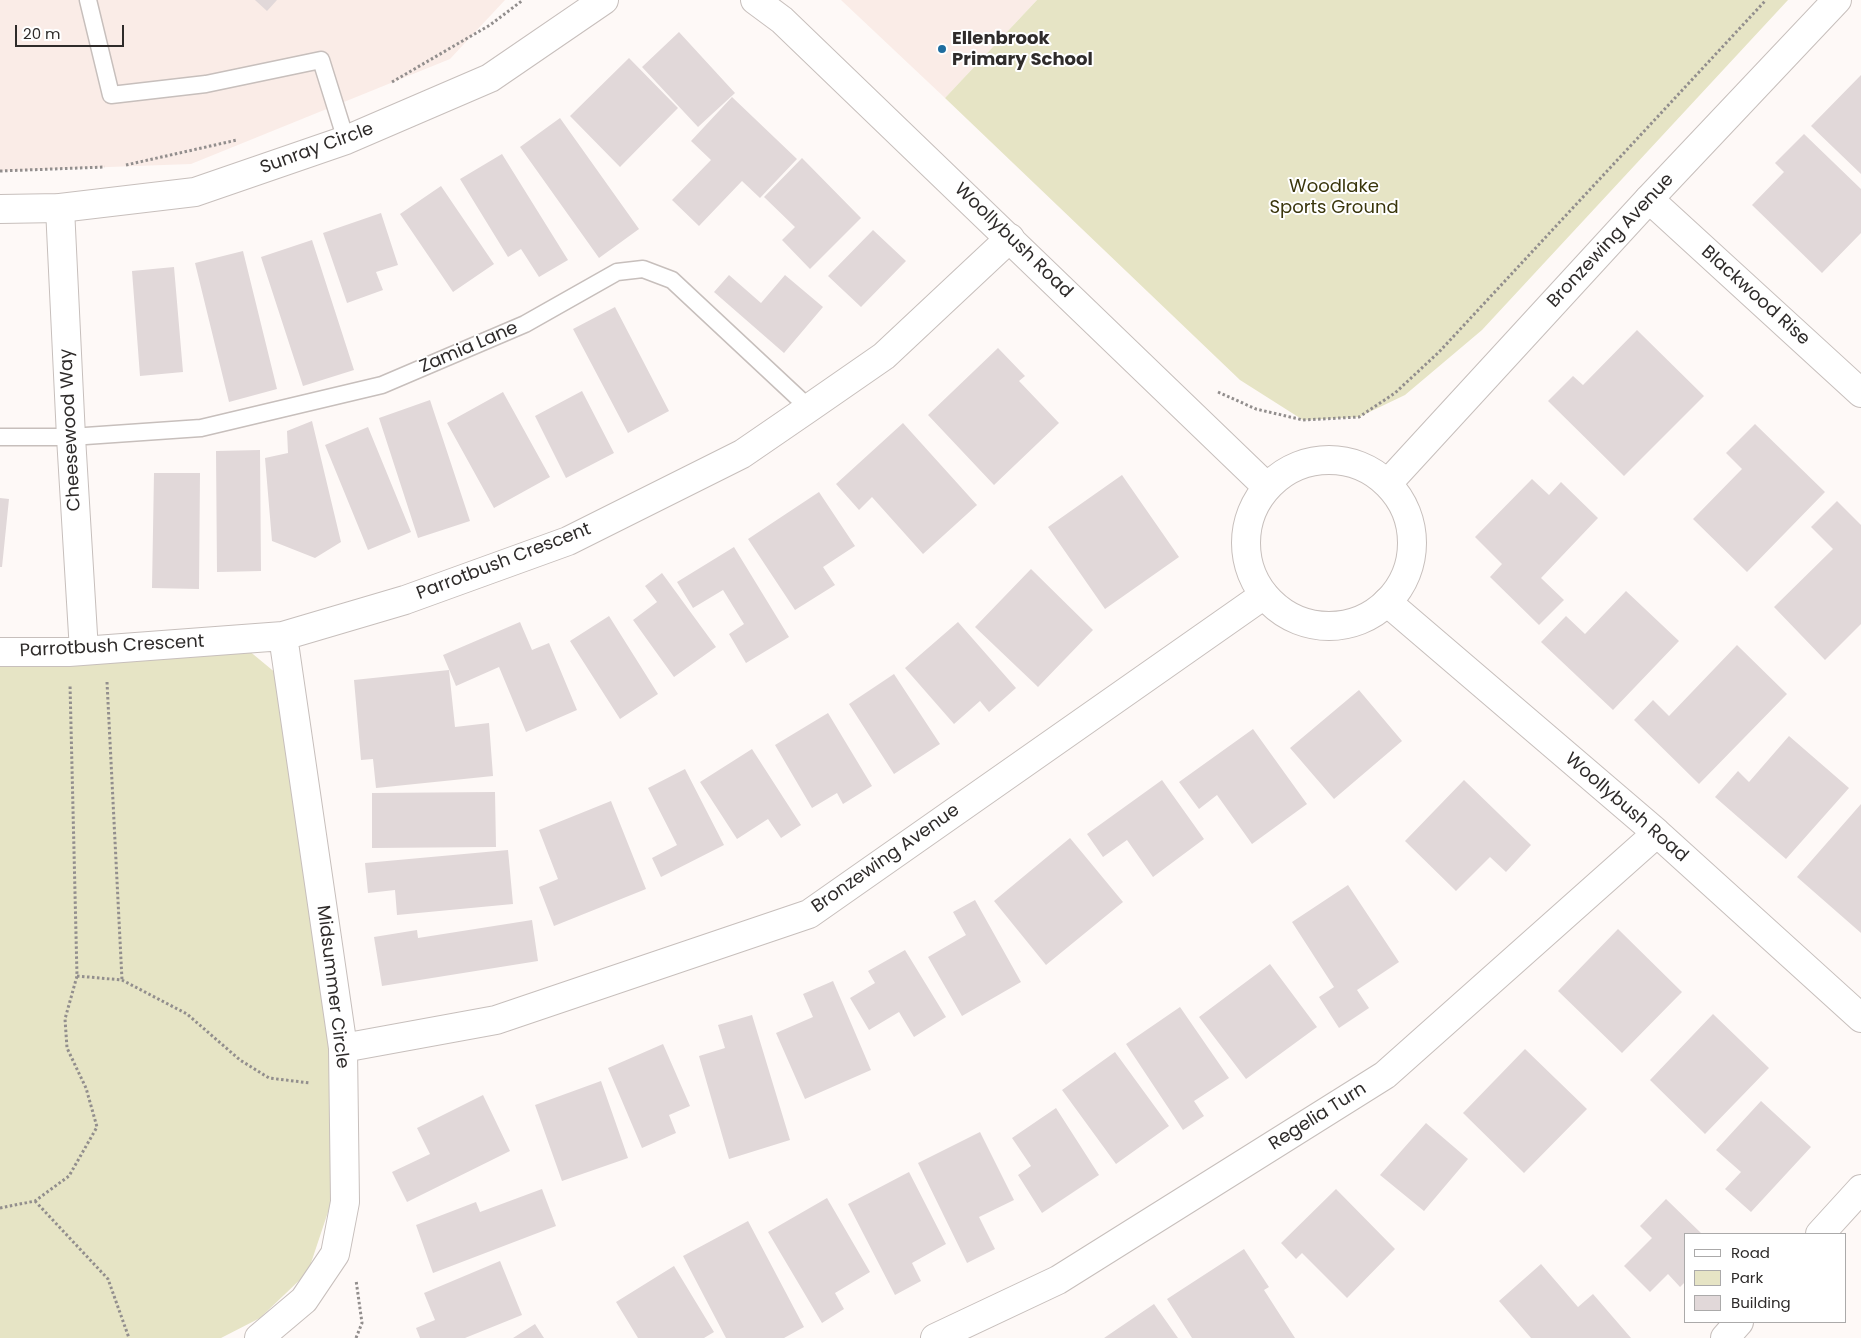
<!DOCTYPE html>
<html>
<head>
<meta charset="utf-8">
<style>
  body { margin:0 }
  #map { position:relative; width:1861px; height:1338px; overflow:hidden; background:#fef9f7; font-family:Poppins,sans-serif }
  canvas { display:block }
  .legend { position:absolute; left:1684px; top:1233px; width:162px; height:90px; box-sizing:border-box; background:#fff; border:1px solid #abaaaa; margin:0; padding:6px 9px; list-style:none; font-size:15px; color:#2e2b2a }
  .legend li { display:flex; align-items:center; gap:10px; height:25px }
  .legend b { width:25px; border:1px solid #abaaaa }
  .scale { position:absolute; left:15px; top:25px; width:109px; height:22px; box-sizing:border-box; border:2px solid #2e2b2a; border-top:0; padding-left:6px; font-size:15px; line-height:18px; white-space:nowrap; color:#2e2b2a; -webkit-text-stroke:4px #fff; paint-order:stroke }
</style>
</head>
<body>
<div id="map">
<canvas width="1861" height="1338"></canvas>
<ul class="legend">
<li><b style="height:6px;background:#fff"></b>Road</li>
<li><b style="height:14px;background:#e6e4c5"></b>Park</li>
<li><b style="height:14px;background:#e1d8d9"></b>Building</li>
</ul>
<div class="scale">20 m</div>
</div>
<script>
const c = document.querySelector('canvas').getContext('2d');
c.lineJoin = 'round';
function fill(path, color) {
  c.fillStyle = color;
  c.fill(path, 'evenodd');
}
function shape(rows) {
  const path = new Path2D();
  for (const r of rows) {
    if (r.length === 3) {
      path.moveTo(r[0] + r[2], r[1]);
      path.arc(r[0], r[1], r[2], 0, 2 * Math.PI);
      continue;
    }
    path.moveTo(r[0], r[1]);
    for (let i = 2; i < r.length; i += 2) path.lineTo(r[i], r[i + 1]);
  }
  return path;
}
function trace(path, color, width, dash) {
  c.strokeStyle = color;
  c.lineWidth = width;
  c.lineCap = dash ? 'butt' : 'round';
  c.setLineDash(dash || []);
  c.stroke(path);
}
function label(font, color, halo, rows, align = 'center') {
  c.font = font + ' Poppins,sans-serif';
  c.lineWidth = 4;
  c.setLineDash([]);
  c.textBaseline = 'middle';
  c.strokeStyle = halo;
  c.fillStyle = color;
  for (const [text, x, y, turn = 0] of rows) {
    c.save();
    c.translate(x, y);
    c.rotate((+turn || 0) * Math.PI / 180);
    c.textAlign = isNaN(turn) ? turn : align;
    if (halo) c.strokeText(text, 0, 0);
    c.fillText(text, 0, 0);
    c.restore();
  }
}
const built = shape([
  [0,0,505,0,450,59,191,164,0,171],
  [841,0,1037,0,945,98]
]);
const green = shape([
  [1037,0,1788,0,1482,330,1405,395,1359,417,1303,420,1240,380,945,98],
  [242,645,277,674,331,1040,336,1188,308,1272,260,1318,221,1338,0,1338,0,657]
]);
const building = shape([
  [255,0,277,0,267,11],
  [679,32,735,93,698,127,642,67],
  [629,58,678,108,620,167,570,116],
  [1861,75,1861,174,1811,126],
  [732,97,797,159,760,198,742,181,699,226,672,200,711,160,691,141],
  [560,118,639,229,599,258,520,147],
  [1804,134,1861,189,1861,233,1822,273,1752,205,1784,172,1775,163],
  [502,154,568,260,539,277,521,249,508,257,460,179],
  [802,158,861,218,810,269,782,240,795,227,764,197],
  [441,186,494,264,453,292,400,214],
  [381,213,398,265,376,272,383,290,347,303,323,233],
  [873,230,906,261,861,307,828,276],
  [312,240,354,370,303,386,261,257],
  [243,251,277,389,229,402,195,263],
  [174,267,183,372,140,376,132,271],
  [729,275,761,303,785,275,823,307,784,353,714,292],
  [615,307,669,411,628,433,573,329],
  [1637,330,1704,396,1624,476,1548,401,1573,376,1583,385],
  [998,348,1025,376,1019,381,1059,423,994,485,928,415],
  [582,391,614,453,566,478,535,416],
  [503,392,550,477,494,508,447,423],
  [430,400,470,521,418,538,379,418],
  [312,421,341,542,315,558,272,541,265,458,288,453,287,431],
  [903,423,977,505,923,554,872,497,859,510,836,484],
  [1755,424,1825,492,1747,572,1693,519,1742,469,1726,453],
  [368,427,411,532,368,550,325,445],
  [260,450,261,571,217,572,216,451],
  [154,473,200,473,199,589,152,588],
  [1122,475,1179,557,1105,609,1048,527],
  [1532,479,1549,495,1561,482,1598,518,1541,578,1564,600,1539,625,1490,577,1502,564,1475,537],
  [819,492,855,546,823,567,835,585,795,610,748,539],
  [0,498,9,499,2,567,0,567],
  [1837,501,1861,525,1861,624,1825,660,1774,607,1833,549,1811,527],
  [734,547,789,637,746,663,729,634,744,624,723,590,693,608,677,582],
  [1031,569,1093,630,1038,687,975,627],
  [662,573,716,647,674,677,633,620,657,602,645,586],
  [1626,591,1679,641,1613,710,1541,642,1566,616,1585,634],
  [609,616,658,694,620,719,570,641],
  [520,622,532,650,549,643,577,710,526,732,499,667,456,686,443,655],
  [958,622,1016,688,989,712,980,701,954,724,905,668],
  [1737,645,1787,694,1699,784,1634,720,1653,700,1669,716],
  [449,670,455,727,489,723,493,776,376,788,373,759,361,760,354,680],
  [894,674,940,744,894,774,849,704],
  [1359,690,1402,741,1334,799,1290,748],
  [828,713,872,786,843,804,837,793,812,808,775,745],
  [1253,729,1307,804,1252,844,1217,795,1199,809,1179,782],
  [1789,736,1849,788,1786,859,1715,797,1738,771,1749,782],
  [752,749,801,825,781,838,768,819,737,839,700,782],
  [685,769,724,845,661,877,652,858,677,845,648,788],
  [1162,780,1204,839,1153,877,1127,840,1103,857,1087,834],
  [1464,780,1531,845,1506,872,1490,857,1456,891,1405,841],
  [495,792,496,847,372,848,372,793],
  [611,801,646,889,554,926,539,887,558,879,539,830],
  [1861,804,1861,933,1797,877],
  [1070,838,1123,902,1046,965,994,901],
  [508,850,513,904,397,915,395,890,368,893,365,863],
  [1348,885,1399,962,1357,990,1369,1008,1339,1028,1319,997,1334,987,1292,922],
  [975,900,1021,982,962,1016,928,957,966,935,953,912],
  [532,920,538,961,382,986,374,937,417,930,418,938],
  [1618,929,1682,992,1622,1053,1558,991],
  [905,950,946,1017,914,1037,899,1012,869,1030,850,998,875,983,868,971],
  [1270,964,1317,1027,1246,1079,1199,1017],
  [833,981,871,1070,805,1099,776,1033,813,1017,803,994],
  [1180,1007,1229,1078,1194,1101,1204,1116,1183,1130,1126,1044],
  [1713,1014,1769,1068,1705,1134,1650,1080],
  [752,1015,790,1140,729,1159,699,1056,725,1048,718,1025],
  [663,1044,690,1106,669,1115,676,1133,642,1148,608,1068],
  [1525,1049,1587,1109,1524,1173,1463,1113],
  [1115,1052,1169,1126,1116,1164,1062,1090],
  [601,1081,628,1158,562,1181,535,1105],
  [483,1095,510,1151,407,1202,392,1172,430,1154,417,1128],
  [1761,1101,1811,1147,1751,1212,1725,1189,1741,1172,1716,1150],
  [1056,1108,1099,1175,1042,1213,1018,1175,1031,1166,1012,1138],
  [1426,1123,1468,1159,1424,1211,1380,1175],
  [980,1132,1014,1200,979,1217,995,1249,967,1263,918,1163],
  [909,1172,946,1244,912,1263,921,1281,895,1295,848,1204],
  [542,1189,556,1226,433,1273,416,1225,476,1202,480,1212],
  [1336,1189,1395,1249,1347,1298,1302,1253,1296,1259,1281,1243],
  [827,1198,870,1272,835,1293,844,1309,822,1323,768,1232],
  [1666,1199,1702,1234,1685,1234,1685,1282,1680,1287,1668,1274,1650,1292,1624,1266,1652,1238,1640,1226],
  [748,1221,804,1327,784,1338,726,1338,683,1256],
  [1244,1249,1269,1287,1264,1290,1295,1338,1192,1338,1167,1299],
  [500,1261,522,1315,465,1338,420,1338,416,1328,435,1320,424,1293],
  [1541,1264,1578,1307,1593,1294,1631,1338,1531,1338,1499,1301],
  [674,1266,714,1332,704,1338,638,1338,616,1302],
  [1154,1304,1178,1338,1104,1338],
  [535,1324,544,1338,513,1338]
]);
const path = shape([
  [392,82,490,25,523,0],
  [126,165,237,140],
  [0,171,105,167],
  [1218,392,1256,409,1303,420,1359,417,1395,393,1439,352,1766,0],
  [107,682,122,980],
  [77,976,122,980,187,1014,240,1060,269,1078,310,1083],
  [35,1201,108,1279,129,1338],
  [0,1208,35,1201,69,1176,97,1127,86,1088,67,1048,65,1019,77,976,70,684],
  [356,1338,362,1323,356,1280]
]);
const lane = shape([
  [88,0,111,95,206,84,321,60,346,140],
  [0,437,71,437,201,428,382,385,525,324,617,272,643,269,672,280,809,408]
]);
const street = shape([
  [1649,199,1861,393],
  [60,208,71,437,84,651],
  [1387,602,1657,833,1861,1018],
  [0,652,69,652,283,636,405,600,568,541,742,454,809,408,884,356,1010,238],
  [343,1048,496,1020,809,914,1264,595],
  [1820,1234,1861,1189],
  [259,1338,304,1300,335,1254,345,1202,343,1048,283,636],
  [935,1338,1058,1280,1385,1075,1657,833],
  [1725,1338,1739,1322]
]);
const secondary = shape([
  [755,0,782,20,1267,487],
  [0,209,60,208,195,192,346,140,490,78,604,0],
  [1329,543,83],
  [1388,483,1649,199,1837,0]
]);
const markers = [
  [942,49,5,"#1e6d9f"]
];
const poiNames = [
  ["Ellenbrook",952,39],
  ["Primary School",952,60]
];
const streetNames = [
  ["Sunray Circle",317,149,-20],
  ["Woollybush Road",1013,241,44],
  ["Bronzewing Avenue",1611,241,-47],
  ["Blackwood Rise",1755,296,42],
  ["Zamia Lane",469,348,-23],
  ["Cheesewood Way",71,430,-93],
  ["Parrotbush Crescent",504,562,-21],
  ["Parrotbush Crescent",112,647,-3],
  ["Woollybush Road",1626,808,41],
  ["Bronzewing Avenue",886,859,-35],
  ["Midsummer Circle",332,987,83],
  ["Regelia Turn",1318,1117,-32]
];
const parkNames = [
  ["Woodlake",1334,187],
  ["Sports Ground",1334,208]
];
fill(built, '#faece7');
fill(green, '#e6e4c5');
fill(building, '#e1d8d9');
trace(lane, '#c7bfbc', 19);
trace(street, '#c7bfbc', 30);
trace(secondary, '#c7bfbc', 30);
trace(path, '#928e8d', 3, [2.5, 2.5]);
trace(lane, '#fff', 16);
trace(street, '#fff', 28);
trace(secondary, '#fff', 28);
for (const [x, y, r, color] of markers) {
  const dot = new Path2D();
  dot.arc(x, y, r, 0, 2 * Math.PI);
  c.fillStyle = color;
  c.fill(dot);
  trace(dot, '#fff', 2);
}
label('bold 18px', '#2e2b2a', '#fff', poiNames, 'left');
label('18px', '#2e2b2a', '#fff', streetNames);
label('18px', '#3a360c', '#fff', parkNames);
</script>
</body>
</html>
